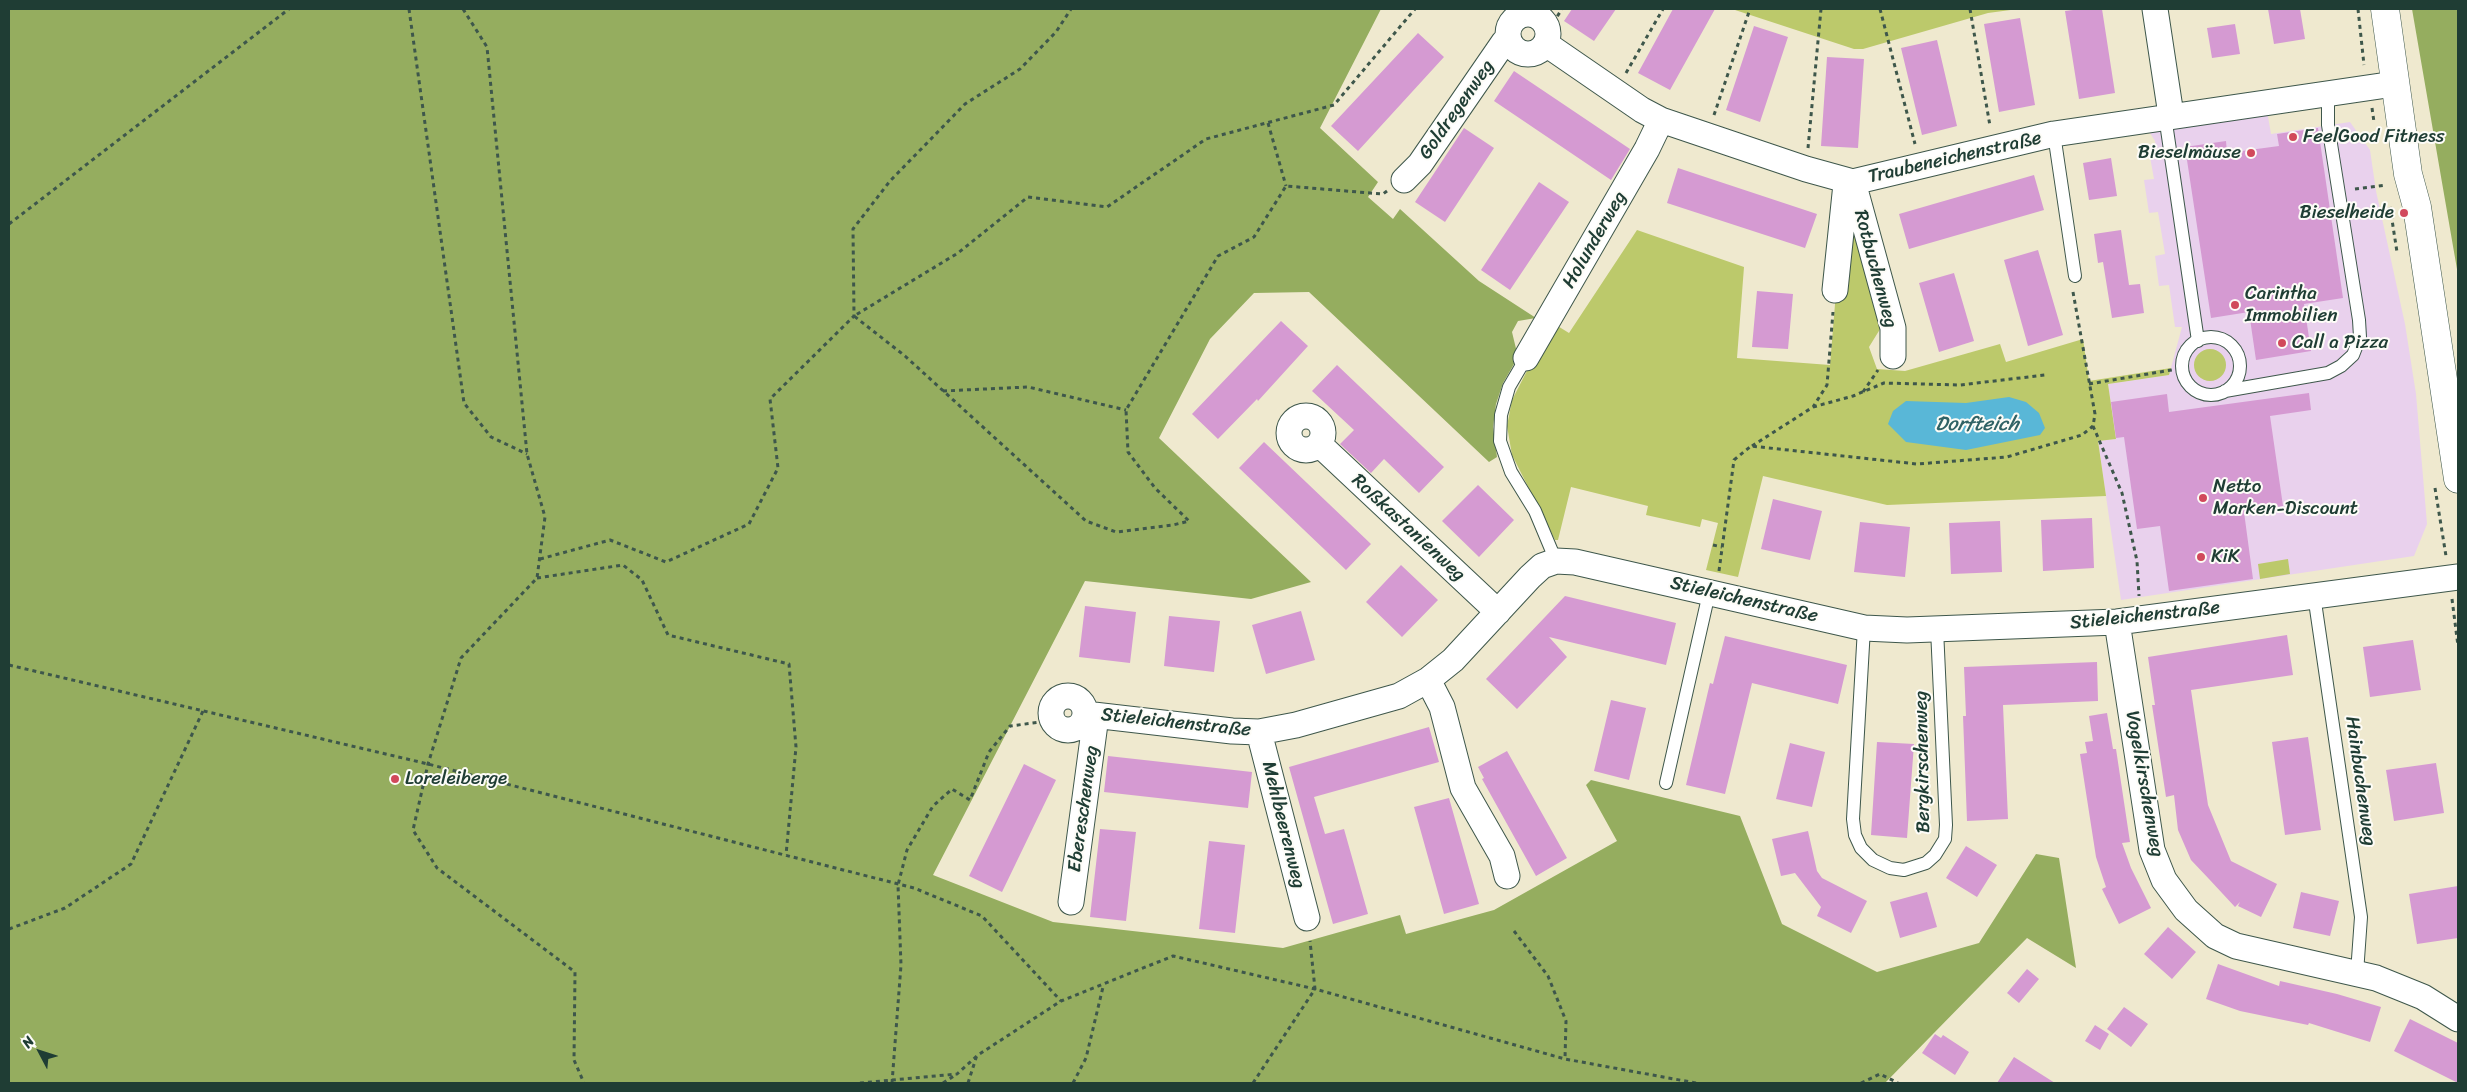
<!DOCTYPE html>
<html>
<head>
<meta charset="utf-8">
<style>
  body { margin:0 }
  #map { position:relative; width:2467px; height:1092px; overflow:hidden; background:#efe9cf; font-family:Sriracha,sans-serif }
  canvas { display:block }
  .frame { position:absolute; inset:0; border:10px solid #1f3d34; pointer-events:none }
  .north { position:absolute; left:15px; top:1027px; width:50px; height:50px; -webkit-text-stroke:4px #fdfcf7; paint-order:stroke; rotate:310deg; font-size:14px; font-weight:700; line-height:20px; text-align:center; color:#1f3d34 }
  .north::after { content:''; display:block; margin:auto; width:18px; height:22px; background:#1f3d34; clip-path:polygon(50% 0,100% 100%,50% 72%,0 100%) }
</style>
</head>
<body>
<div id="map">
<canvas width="2467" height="1092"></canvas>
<div class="frame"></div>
<div class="north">N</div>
</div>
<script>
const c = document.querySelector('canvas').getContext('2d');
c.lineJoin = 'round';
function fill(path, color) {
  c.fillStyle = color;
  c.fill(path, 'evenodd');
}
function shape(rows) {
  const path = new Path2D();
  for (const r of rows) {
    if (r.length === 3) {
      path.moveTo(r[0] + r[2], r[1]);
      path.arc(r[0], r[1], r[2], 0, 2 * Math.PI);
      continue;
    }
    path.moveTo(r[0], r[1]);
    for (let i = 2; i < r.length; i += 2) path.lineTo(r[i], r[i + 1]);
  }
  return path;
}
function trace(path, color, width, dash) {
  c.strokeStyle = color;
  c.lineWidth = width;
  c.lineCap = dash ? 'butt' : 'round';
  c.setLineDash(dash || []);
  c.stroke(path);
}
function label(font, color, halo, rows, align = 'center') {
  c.font = font + ' Sriracha,sans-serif';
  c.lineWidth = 4;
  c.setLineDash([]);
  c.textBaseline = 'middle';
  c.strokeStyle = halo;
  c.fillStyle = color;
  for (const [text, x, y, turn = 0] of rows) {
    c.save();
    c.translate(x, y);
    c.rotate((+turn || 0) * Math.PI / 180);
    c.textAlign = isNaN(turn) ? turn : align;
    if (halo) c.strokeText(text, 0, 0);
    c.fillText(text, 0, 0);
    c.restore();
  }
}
const built = shape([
  [2267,111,2271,134,2350,122,2370,150,2376,191,2405,324,2416,394,2427,524,2414,556,2121,600,2098,441,2116,439,2108,384,2169,375,2182,327,2175,327,2169,285,2159,286,2155,256,2165,254,2158,212,2149,213,2144,180,2154,179,2150,157,2157,155,2155,141,2150,133,2139,130]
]);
const green = shape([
  [1732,9,2018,9,1988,13,1863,49,1854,49],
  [1853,225,1882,326,1869,347,1877,369,1905,371,2000,344,2006,362,2083,339,2089,381,2171,368,2169,375,2108,384,2116,439,2098,441,2106,496,1887,505,1763,476,1738,577,1706,570,1718,523,1702,519,1700,527,1646,515,1648,506,1571,487,1558,540,1555,540,1512,455,1507,426,1512,400,1531,363,1556,325,1569,333,1637,230,1744,267,1737,358,1830,365,1836,292],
  [2210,365,16],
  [2288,559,2290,574,2260,579,2258,564]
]);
const forest = shape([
  [9,9,1381,9,1320,128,1378,182,1368,197,1393,219,1400,209,1479,281,1536,318,1518,321,1512,332,1518,357,1503,383,1496,404,1493,427,1497,457,1489,462,1309,292,1254,293,1210,339,1159,438,1311,582,1251,599,1085,581,933,875,1053,922,1283,948,1400,915,1406,934,1494,910,1617,841,1586,785,1591,780,1740,816,1782,924,1877,972,1979,943,2036,854,2059,858,2076,968,2027,938,1885,1083,9,1083],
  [2412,9,2458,9,2458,275]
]);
const water = shape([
  [2009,397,2026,402,2039,413,2045,428,2040,435,1966,450,1906,442,1888,424,1893,411,1906,401,1966,403]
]);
const building = shape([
  [1572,9,1616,9,1594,41,1564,21],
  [1673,9,1715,9,1670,90,1638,73],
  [2081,9,2102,9,2115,93,2079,99,2065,11],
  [2268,9,2300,9,2305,39,2274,44],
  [2020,18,2035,105,1999,112,1984,24],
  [2235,24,2240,54,2212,58,2207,28],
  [1754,26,1788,37,1760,122,1726,110],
  [1418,33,1444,57,1358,151,1331,126],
  [1937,40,1957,126,1922,135,1901,48],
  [1827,57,1864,59,1858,148,1821,146],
  [1514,71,1630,149,1611,180,1494,101],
  [1464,128,1494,148,1445,222,1415,202],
  [2318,128,2343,298,2304,304,2311,351,2256,360,2249,312,2211,318,2185,147,2226,141,2227,153,2279,146,2277,134],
  [2111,158,2117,196,2089,200,2083,163],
  [1678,168,1817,214,1805,248,1667,203],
  [2034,175,2044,210,1909,249,1899,214],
  [1539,182,1569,202,1510,290,1481,270],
  [2121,230,2129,285,2140,284,2144,313,2112,318,2103,262,2098,263,2094,234],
  [2038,250,2063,335,2028,346,2004,260],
  [1954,273,1974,341,1939,352,1919,283],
  [1757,291,1793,294,1788,349,1752,347],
  [1281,321,1308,346,1258,401,1257,399,1218,439,1192,414],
  [1337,365,1444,467,1419,493,1384,459,1371,473,1340,444,1354,430,1312,391],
  [2309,393,2311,410,2270,416,2283,506,2244,512,2253,579,2169,591,2160,526,2137,529,2124,437,2116,438,2111,402,2167,394,2169,412],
  [1264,442,1371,544,1346,570,1239,468],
  [1478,485,1514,520,1479,557,1442,521],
  [1773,499,1822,511,1810,560,1761,549],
  [2092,518,2094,568,2043,571,2041,520],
  [2000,521,2002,572,1951,574,1949,523],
  [1860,522,1910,527,1905,577,1854,572],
  [1401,565,1438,600,1402,637,1366,602],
  [1565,596,1676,623,1666,665,1549,637,1567,657,1517,709,1486,679],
  [1085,606,1136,612,1130,663,1079,657],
  [1301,611,1315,660,1266,674,1252,625],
  [1169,616,1220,621,1214,672,1164,666],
  [2287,635,2293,675,2191,690,2208,805,2231,861,2277,884,2261,917,2238,906,2240,902,2235,907,2209,879,2211,878,2209,879,2191,860,2178,830,2174,795,2166,797,2152,705,2155,705,2148,657],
  [1725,636,1847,665,1838,704,1752,683,1725,794,1686,785,1710,683,1713,684],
  [2413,640,2421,690,2370,697,2363,647],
  [2097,662,2098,701,2003,705,2008,819,1967,821,1963,716,1966,716,1964,667],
  [1611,700,1646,708,1629,780,1594,771],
  [2107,713,2113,749,2116,749,2130,842,2122,843,2131,868,2151,908,2119,924,2102,889,2106,887,2096,857,2080,754,2087,753,2085,742,2093,741,2089,716],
  [1429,727,1439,762,1314,797,1325,834,1344,829,1368,914,1333,924,1289,767],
  [2308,737,2321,830,2285,835,2272,742],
  [1877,742,1914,744,1907,838,1871,835],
  [1790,743,1825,752,1812,807,1776,799],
  [1507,751,1567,858,1536,876,1482,779,1484,778,1478,767],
  [1108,756,1252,772,1248,808,1104,792],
  [2436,763,2444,813,2394,821,2386,770],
  [1024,764,1056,780,1002,892,969,876],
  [1449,798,1479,904,1444,914,1414,807],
  [1100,829,1136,832,1126,921,1090,917],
  [1808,831,1817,871,1822,878,1867,901,1851,933,1817,916,1821,907,1795,873,1781,876,1772,839],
  [1209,841,1245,845,1235,933,1199,929],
  [1966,846,1997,865,1977,897,1946,878],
  [2458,886,2458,938,2417,944,2409,894],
  [1927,892,1937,927,1900,938,1890,902],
  [2301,892,2339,901,2330,936,2293,928],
  [2168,927,2196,952,2172,979,2144,954],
  [2218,964,2279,986,2280,981,2337,994,2381,1007,2370,1042,2309,1023,2308,1025,2240,1011,2206,999],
  [2027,969,2039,979,2019,1003,2007,993],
  [2124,1007,2148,1024,2131,1047,2107,1029],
  [2410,1019,2458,1043,2458,1083,2394,1051],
  [2095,1025,2109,1034,2100,1050,2085,1041],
  [1935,1034,1941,1038,1943,1035,1969,1052,1955,1075,1922,1053],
  [2014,1057,2055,1083,1997,1083]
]);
const path = shape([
  [409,9,464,403,491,437,527,454],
  [463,9,487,47,527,454,545,517,537,578,461,658,428,764,413,830,437,868,575,972,574,1060,584,1083],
  [1880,9,1915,144],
  [1970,9,1990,126],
  [2358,9,2364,65],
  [1553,23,1562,9],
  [1626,73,1663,9],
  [2372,108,2374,122],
  [1714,115,1750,9],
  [1268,123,1286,186],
  [1808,148,1821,9],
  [2355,189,2386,185],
  [1387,191,1383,194,1370,193,1286,186,1254,237,1218,256,1126,410,1128,452,1155,488,1189,521,1173,525,1116,532,1086,521,905,356,854,316,958,253,1028,197,1107,207,1206,139,1334,105,1415,9],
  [2390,207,2397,252],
  [9,224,289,9],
  [2073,292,2095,414,2093,426,2122,493,2137,561,2139,596],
  [2089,384,2183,368],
  [943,391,1028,387,1126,410],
  [1863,392,1878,370],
  [1813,407,1853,396,1884,383,1960,385,2045,375],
  [1752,446,1813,407,1827,385,1833,312],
  [2435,488,2446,556],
  [1713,545,1722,547],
  [540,559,610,540,666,562,749,524,778,468,770,399,854,316,853,229,890,181,965,104,1020,69,1056,32,1071,9],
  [1719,571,1734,460,1751,446,1917,464,2007,457,2082,435,2093,426],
  [537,578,623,565,642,580,668,635,789,664,796,747,786,855],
  [2452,599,2458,646],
  [9,665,428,764,914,888,982,916,1061,1001],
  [9,929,65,908,131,864,203,711],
  [1514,931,1548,976,1566,1021,1565,1059],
  [860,1083,957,1074,978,1055,1061,1001,1173,956,1315,989,1565,1059,1696,1083],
  [892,1083,901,965,898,885,907,850,933,806,952,789,970,800,989,752,1010,726,1041,722,1051,716],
  [943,1083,957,1074],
  [968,1083,977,1055],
  [1073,1083,1086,1058,1103,987],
  [1253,1083,1315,989,1310,941],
  [1861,1083,1880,1074,1898,1083]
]);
const service = shape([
  [2165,116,2198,341],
  [2054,134,2075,276],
  [2211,366,29],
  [1526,358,1509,387,1501,415,1500,441,1511,472,1535,511,1556,561],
  [2225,391,2328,373,2341,366,2353,355,2360,337,2359,320,2328,125,2328,94],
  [2314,595,2361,917,2357,973],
  [1864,628,1853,819,1855,835,1861,848,1873,860,1890,868,1904,870,1926,863,1935,855,1945,839,1946,825,1937,629],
  [1666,783,1709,593]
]);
const minor = shape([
  [2155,9,2171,115],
  [1528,34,20],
  [1546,44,1642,110,1661,120,1806,169,1853,182,2054,134,2394,84],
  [1404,180,1420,164,1504,42,1508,40],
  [1853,182,1893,328,1893,356],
  [1835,290,1846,184],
  [1526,358,1647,149,1661,120],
  [1306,433,17],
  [1319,444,1498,612],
  [2117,622,2152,850,2164,880,2186,910,2215,936,2236,946,2376,978,2423,997,2458,1019],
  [1428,680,1442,707,1463,788,1502,856,1507,876],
  [1068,713,17],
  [1085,714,1232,731,1259,732,1296,725,1399,696,1428,680,1453,660,1530,577,1542,566,1556,561,1575,562,1864,628,1907,630,2117,622,2458,577],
  [1259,732,1307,918],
  [1071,902,1096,716]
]);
const secondary = shape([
  [2385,9,2408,174,2417,207,2458,479]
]);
const markers = [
  [2293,137,5,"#d1495b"],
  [2251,153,5,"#d1495b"],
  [2404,213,5,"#d1495b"],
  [2235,305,5,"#d1495b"],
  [2282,343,5,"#d1495b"],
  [2203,498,5,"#d1495b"],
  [2201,557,5,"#d1495b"],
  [395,779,5,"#d1495b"]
];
const streetNames = [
  ["Goldregenweg",1457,110,-55],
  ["Traubeneichenstraße",1955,158,-13],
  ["Holunderweg",1595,240,-60],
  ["Rotbuchenweg",1875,269,75],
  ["Roßkastanienweg",1408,528,43],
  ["Stieleichenstraße",1744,600,13],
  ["Stieleichenstraße",2145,616,-6],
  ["Stieleichenstraße",1176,723,6],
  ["Bergkirschenweg",1923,762,-91],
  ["Hainbuchenweg",2360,781,82],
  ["Vogelkirschenweg",2144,784,80],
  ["Ebereschenweg",1084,809,-82],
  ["Mehlbeerenweg",1283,825,76]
];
const poiNames = [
  ["FeelGood Fitness",2303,137],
  ["Bieselmäuse",2241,153,"right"],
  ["Bieselheide",2394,213,"right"],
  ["Carintha",2245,294],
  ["Immobilien",2245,316],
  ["Call a Pizza",2292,343],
  ["Netto",2213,487],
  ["Marken-Discount",2213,509],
  ["KiK",2211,557],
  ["Loreleiberge",405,779]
];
const waterNames = [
  ["Dorfteich",1977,425]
];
fill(built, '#e9d1ed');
fill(green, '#bcc96b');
fill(forest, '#95ad5f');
fill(water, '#59b7d7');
fill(building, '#d59ad2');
trace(service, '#3e574b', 14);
trace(minor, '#3e574b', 27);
trace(secondary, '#3e574b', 29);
trace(path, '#3e574b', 3, [4, 4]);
trace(service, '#fff', 12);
trace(minor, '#fff', 25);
trace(secondary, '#fff', 28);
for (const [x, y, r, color] of markers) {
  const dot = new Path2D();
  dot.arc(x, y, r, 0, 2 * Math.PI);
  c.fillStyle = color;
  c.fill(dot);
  trace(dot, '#fdfcf7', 2);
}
label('19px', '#1f3d34', '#fdfcf7', streetNames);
label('19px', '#1f3d34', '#fdfcf7', poiNames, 'left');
label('italic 20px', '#306265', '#fdfcf7', waterNames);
</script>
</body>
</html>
